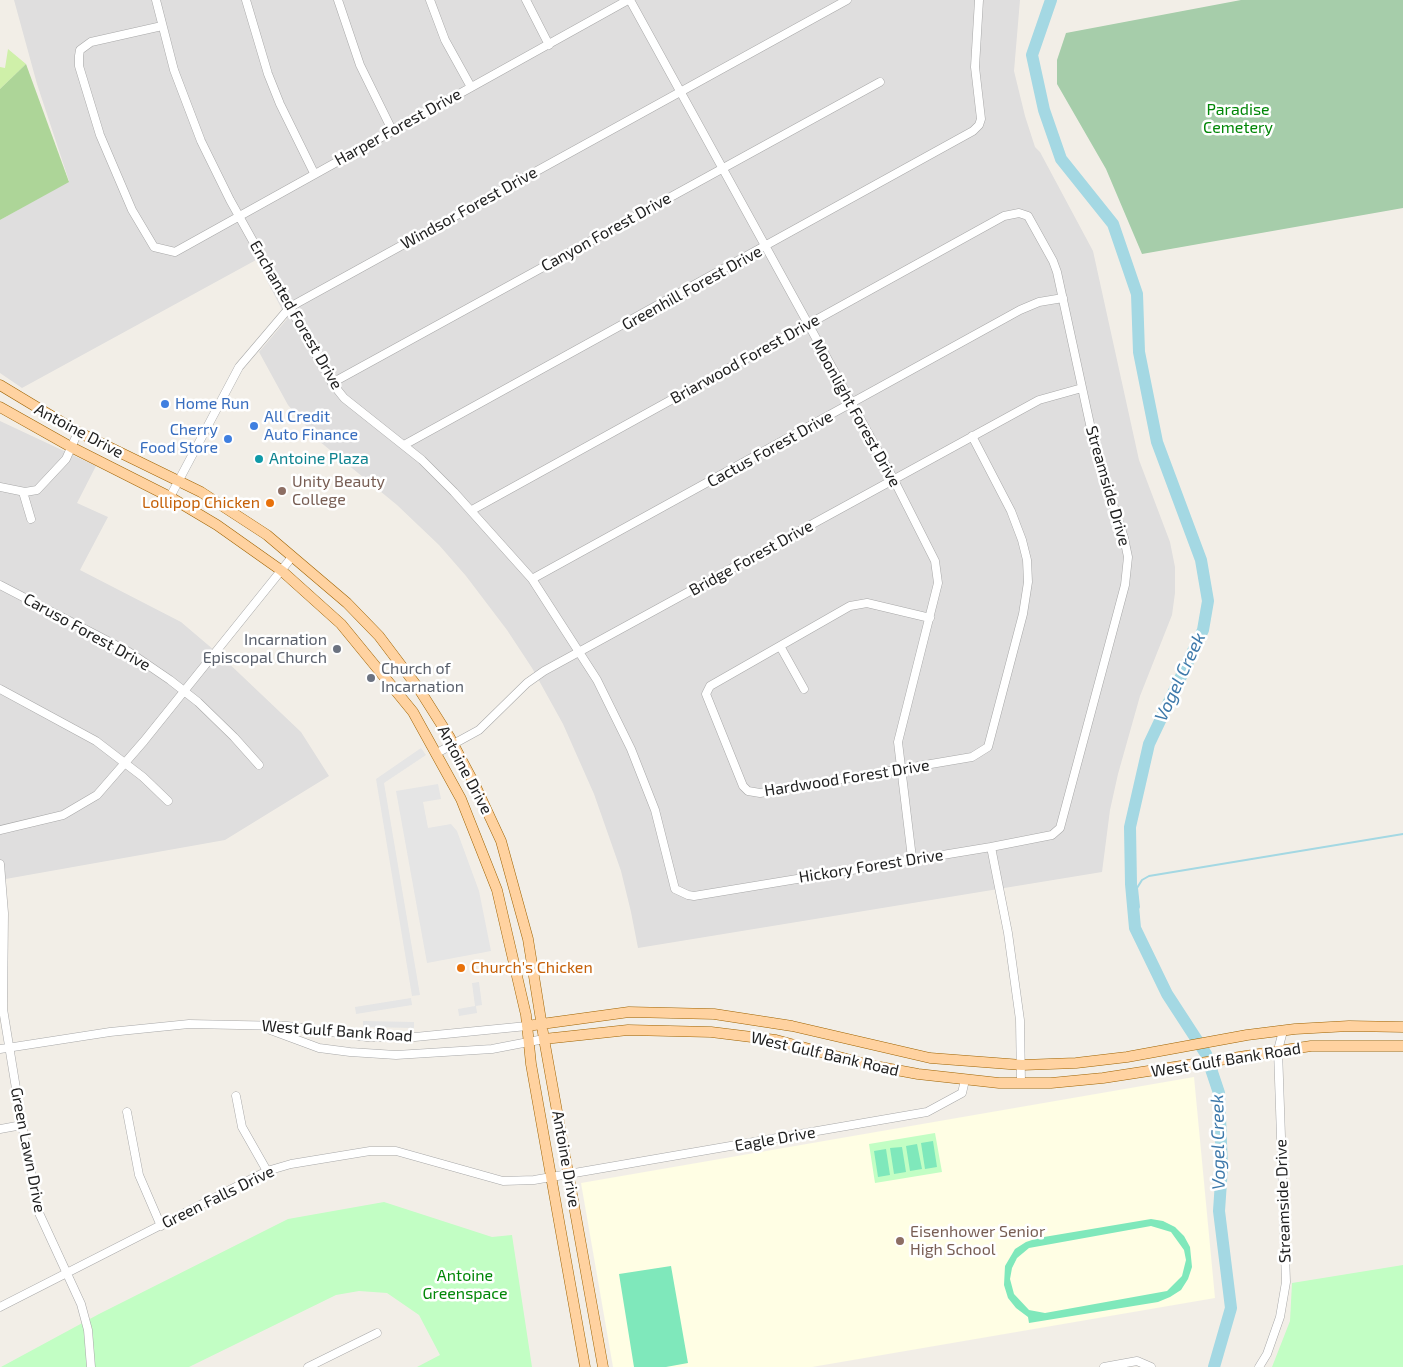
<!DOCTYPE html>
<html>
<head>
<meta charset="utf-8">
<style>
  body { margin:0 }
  canvas { display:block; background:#f2eee7 }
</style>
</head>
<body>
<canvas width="1403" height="1367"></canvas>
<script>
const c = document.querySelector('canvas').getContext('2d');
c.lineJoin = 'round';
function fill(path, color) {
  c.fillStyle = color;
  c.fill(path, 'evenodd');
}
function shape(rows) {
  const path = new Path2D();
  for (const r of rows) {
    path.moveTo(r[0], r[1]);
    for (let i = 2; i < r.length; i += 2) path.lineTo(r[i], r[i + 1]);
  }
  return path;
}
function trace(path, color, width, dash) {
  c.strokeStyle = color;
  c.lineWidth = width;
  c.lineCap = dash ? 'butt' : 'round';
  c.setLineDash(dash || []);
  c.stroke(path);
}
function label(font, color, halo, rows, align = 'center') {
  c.font = font + ' "Exo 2",sans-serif';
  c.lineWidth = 5;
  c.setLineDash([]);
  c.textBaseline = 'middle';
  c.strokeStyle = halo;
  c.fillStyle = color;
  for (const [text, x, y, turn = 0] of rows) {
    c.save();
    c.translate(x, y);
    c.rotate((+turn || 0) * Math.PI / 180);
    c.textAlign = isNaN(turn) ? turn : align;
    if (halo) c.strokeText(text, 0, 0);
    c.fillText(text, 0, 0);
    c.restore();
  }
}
const residential = shape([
  [14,0,1020,0,1014,71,1025,116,1035,147,1040,152,1093,251,1139,460,1170,542,1175,567,1175,593,1172,615,1140,696,1118,774,1110,810,1102,872,638,948,631,912,621,871,594,794,563,724,532,668,507,630,466,576,439,545,397,505,319,441,288,405,259,352,287,319,256,260,22,388,0,373,0,220,69,181,37,84],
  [0,421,96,466,77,503,108,517,80,570,181,622,221,656,301,732,329,776,225,840,0,880]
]);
const education = shape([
  [1194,1077,1215,1298,812,1367,613,1367,581,1183]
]);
const grass = shape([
  [8,49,26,64,0,89,0,67,5,68]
]);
const forest = shape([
  [26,64,69,182,0,220,0,89]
]);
const cemetery = shape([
  [1241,0,1403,0,1403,208,1142,254,1106,169,1057,84,1057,60,1066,33]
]);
const park = shape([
  [935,1133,942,1172,875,1183,869,1144],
  [384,1202,492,1237,512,1235,532,1367,417,1367,440,1355,419,1315,387,1293,359,1291,336,1295,189,1367,1,1367,99,1314,288,1219],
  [1403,1265,1403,1367,1272,1367,1290,1321,1292,1283]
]);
const pitch = shape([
  [933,1141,937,1167,925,1169,921,1143],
  [917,1144,922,1169,910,1171,906,1146],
  [902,1147,906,1172,894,1174,890,1148],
  [886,1149,890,1175,878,1177,874,1151],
  [1151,1219,1163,1221,1175,1227,1184,1236,1190,1247,1192,1267,1188,1279,1181,1290,1170,1297,1158,1302,1029,1323,1028,1317,1016,1308,1008,1298,1004,1285,1005,1266,1015,1249,1026,1242,1038,1238],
  [1151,1226,1171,1232,1184,1250,1186,1260,1182,1276,1167,1291,1045,1313,1029,1310,1014,1294,1010,1279,1012,1268,1017,1258,1029,1248],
  [671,1266,688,1363,666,1367,634,1367,619,1274]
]);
const parking = shape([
  [421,748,426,755,384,783,420,995,412,996,376,779],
  [438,784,441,799,423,802,428,828,451,824,457,831,479,891,491,951,427,963,396,791],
  [479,982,482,1005,476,1006,477,1013,459,1016,458,1009,475,1006,472,983],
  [411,998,412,1005,356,1014,355,1007],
  [363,1021,414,1022,414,1028,363,1027]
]);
const stream = shape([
  [1134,916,1139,907,1137,888,1142,880,1149,876,1403,834]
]);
const river = shape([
  [1051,0,1032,55,1044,110,1061,159,1113,224,1137,294,1139,352,1157,442,1201,560,1208,601,1203,630,1149,744,1130,827,1131,884,1135,928,1167,994,1206,1054,1219,1093,1222,1167,1219,1211,1231,1308,1214,1367]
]);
const minor = shape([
  [156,0,174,70,201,141,230,200,332,383,344,398,422,460,454,492,532,579,597,680,631,749,655,810,675,889,688,895,694,896,991,847,1052,835,1060,828,1125,585,1128,557,1124,538,1096,452,1057,272,1053,261,1028,216,1019,213,1004,216,472,510],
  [246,0,268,74,280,104,314,173],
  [338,0,360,65,392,130],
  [430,0,445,40,471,87],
  [526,0,549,45],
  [630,0,894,480,935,561,938,583,898,742,912,858],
  [162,26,91,42,80,50,79,56,79,66,100,135,132,210,154,247,175,252,628,0],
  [332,383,880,82],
  [404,445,973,131,979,125,981,119,975,67,979,0],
  [0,487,25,492,37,490,66,459,78,432],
  [23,492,31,519],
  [170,497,239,367,290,307,847,0],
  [532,579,1020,310,1039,302,1063,298],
  [0,585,129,652,170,680,198,702,234,737,259,765],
  [930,618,867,603,850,606,710,686,706,694,743,786,748,791,760,793,972,757,988,747,1023,614,1028,582,1027,560,1022,540,1011,511,972,436],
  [780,646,804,689],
  [0,689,96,741,143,777,168,801],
  [437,753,479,730,527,683,544,671,1039,400,1082,388],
  [0,830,63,815,97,795,144,741,292,557],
  [991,847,1008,933,1020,1020,1021,1083],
  [0,864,4,913,3,1009,22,1125,39,1213,81,1304,88,1330,91,1367],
  [265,1028,319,1048,350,1052,396,1055,492,1049,544,1039],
  [0,1049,110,1032,189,1024,287,1026,367,1037,415,1037,527,1026],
  [236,1096,242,1127,267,1171],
  [127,1112,139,1175,161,1226],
  [0,1129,22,1125],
  [0,1307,267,1171,291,1164,370,1151,396,1151,503,1181,534,1180,927,1112,962,1093,965,1080],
  [308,1367,377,1333],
  [1104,1367,1137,1361,1151,1367],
  [1259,1367,1267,1354,1280,1317,1286,1282,1278,1050,1283,1031]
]);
const major = shape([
  [0,385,78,432,201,492,267,535,347,603,379,636,419,689,450,738,475,785,501,841,528,939,544,1039,603,1367],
  [0,407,71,447,170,497,217,525,282,571,341,624,413,712,461,799,497,890,526,1015,531,1064,585,1367],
  [527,1026,629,1012,714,1014,792,1026,930,1058,1022,1065,1076,1063,1127,1057,1247,1035,1295,1029,1349,1026,1403,1027],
  [544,1039,628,1030,711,1032,776,1040,869,1065,918,1074,999,1083,1051,1083,1103,1078,1311,1046,1403,1046]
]);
const markers = [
  [165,404,5,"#3f7fe0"],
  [254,426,5,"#3f7fe0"],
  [228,439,5,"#3f7fe0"],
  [259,459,5,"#0f9aa8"],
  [282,491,5,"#8d6e63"],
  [270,503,5,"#e8710a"],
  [337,649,5,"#6b7280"],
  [371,678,5,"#6b7280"],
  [461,968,5,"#e8710a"],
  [900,1241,5,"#8d6e63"]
];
const parkNames = [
  ["Paradise",1238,110],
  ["Cemetery",1238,128],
  ["Antoine",465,1276],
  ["Greenspace",465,1294]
];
const streetNames = [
  ["Harper Forest Drive",398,127,-29],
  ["Windsor Forest Drive",469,208,-29],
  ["Canyon Forest Drive",606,232,-29],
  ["Greenhill Forest Drive",692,288,-29],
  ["Enchanted Forest Drive",296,315,60],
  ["Briarwood Forest Drive",745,359,-29],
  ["Moonlight Forest Drive",856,413,61],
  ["Antoine Drive",79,431,28],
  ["Cactus Forest Drive",770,449,-29],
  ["Streamside Drive",1108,486,74],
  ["Bridge Forest Drive",751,558,-29],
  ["Caruso Forest Drive",87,632,29],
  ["Antoine Drive",465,770,62],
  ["Hardwood Forest Drive",847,778,-9],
  ["Hickory Forest Drive",871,866,-9],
  ["West Gulf Bank Road",337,1031,4],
  ["West Gulf Bank Road",825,1054,13],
  ["West Gulf Bank Road",1226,1060,-9],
  ["Eagle Drive",775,1139,-10],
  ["Green Lawn Drive",28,1150,79],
  ["Antoine Drive",566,1159,80],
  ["Green Falls Drive",218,1197,-26],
  ["Streamside Drive",1283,1201,-92]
];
const shopNames = [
  ["Home Run",175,404],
  ["All Credit",264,417],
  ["Auto Finance",264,435],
  ["Cherry",218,430,"right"],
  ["Food Store",218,448,"right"]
];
const cultureNames = [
  ["Antoine Plaza",269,459]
];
const educationNames = [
  ["Unity Beauty",292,482],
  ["College",292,500],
  ["Eisenhower Senior",910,1232],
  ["High School",910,1250]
];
const foodNames = [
  ["Lollipop Chicken",260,503],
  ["Church's Chicken",471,968,"left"]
];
const worshipNames = [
  ["Incarnation",327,640],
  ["Episcopal Church",327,658],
  ["Church of",381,669,"left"],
  ["Incarnation",381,687,"left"]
];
const waterNames = [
  ["Vogel Creek",1180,677,-65],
  ["Vogel Creek",1218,1142,-91]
];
fill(residential, '#dfdede');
fill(education, '#fffee4');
fill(grass, '#cff0a9');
fill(forest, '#add598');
fill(cemetery, '#a6cdaa');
fill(park, '#c2fec4');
fill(pitch, '#7fe8bb');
fill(parking, '#e5e5e5');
trace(stream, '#a4d8e3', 2);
trace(river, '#a4d8e3', 12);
trace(minor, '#a8a8a8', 9);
trace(major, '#9f6300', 11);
trace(minor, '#fff', 8);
trace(major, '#ffd2a0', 10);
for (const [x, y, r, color] of markers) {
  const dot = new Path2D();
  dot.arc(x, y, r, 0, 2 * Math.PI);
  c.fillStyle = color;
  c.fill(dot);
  trace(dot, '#fff', 2);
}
label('16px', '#028708', '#fff', parkNames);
label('16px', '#212121', '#fff', streetNames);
label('16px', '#366cbe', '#fff', shopNames, 'left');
label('16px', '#0d838f', '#fff', cultureNames, 'left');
label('16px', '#785e54', '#fff', educationNames, 'left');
label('16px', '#c56008', '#fff', foodNames, 'right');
label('16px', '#5b616d', '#fff', worshipNames, 'right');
label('italic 18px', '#3e79aa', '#fff', waterNames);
</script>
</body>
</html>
